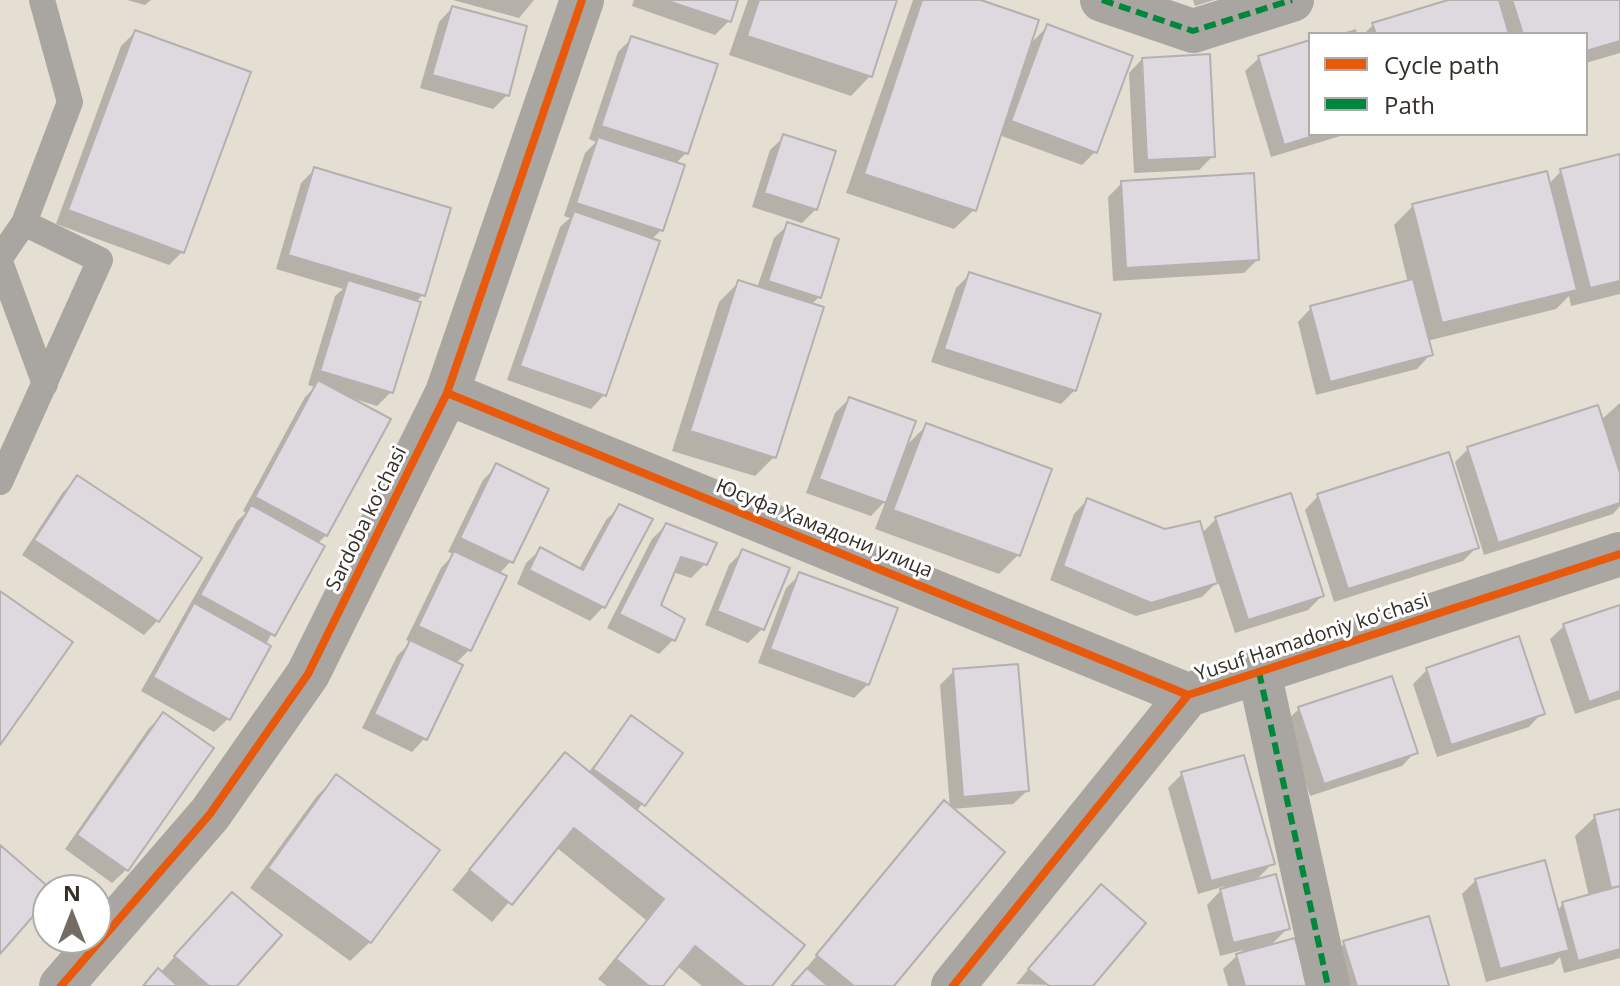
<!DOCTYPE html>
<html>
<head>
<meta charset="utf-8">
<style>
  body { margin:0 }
  #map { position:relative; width:1620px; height:986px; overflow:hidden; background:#e4ded3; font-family:"Open Sans",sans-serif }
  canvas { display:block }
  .legend { position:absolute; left:1308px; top:32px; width:280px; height:104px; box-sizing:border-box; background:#fff; border:2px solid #aeaca9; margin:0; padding:10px 14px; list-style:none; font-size:24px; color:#342f28 }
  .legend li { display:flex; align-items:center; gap:16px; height:40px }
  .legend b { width:40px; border:2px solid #aeaca9 }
  .north { position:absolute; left:32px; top:874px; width:80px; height:80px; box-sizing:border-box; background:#fff; border:2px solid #aeaca9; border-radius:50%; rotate:0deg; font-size:22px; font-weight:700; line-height:32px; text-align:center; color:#342f28 }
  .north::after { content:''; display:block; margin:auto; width:28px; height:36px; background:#726c64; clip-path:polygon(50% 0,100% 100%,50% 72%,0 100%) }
</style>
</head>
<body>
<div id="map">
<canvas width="1620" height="986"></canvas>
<ul class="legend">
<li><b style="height:10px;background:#e8590c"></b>Cycle path</li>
<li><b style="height:10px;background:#00873e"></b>Path</li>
</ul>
<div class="north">N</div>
</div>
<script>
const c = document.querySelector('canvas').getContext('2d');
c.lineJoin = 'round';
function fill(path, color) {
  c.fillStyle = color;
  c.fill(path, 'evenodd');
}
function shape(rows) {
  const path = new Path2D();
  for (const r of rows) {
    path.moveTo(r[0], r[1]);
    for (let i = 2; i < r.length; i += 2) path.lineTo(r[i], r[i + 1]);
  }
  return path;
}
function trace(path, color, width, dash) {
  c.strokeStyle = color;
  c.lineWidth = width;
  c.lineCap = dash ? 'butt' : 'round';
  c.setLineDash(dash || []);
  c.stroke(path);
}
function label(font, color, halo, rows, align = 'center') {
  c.font = font + ' "Open Sans",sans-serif';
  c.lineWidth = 6;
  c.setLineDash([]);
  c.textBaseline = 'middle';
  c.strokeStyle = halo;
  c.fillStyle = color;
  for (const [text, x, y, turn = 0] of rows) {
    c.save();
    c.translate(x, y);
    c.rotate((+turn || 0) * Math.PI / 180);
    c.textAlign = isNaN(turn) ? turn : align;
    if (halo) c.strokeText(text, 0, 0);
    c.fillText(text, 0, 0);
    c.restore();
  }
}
const shadow = shape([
  [127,0,151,0,145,5],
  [453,0,534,0,519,18],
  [634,0,736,0,729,21,715,35,632,6],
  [748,0,895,0,870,76,851,96,729,55],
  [913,0,974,0,1029,45,1048,26,1096,151,1082,165,999,135,974,210,954,229,846,193],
  [1193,0,1214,0,1195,6],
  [1455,0,1620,0,1620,53,1586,63,1586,34,1364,34,1373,25],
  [452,8,507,95,493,109,420,88,439,22],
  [1356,29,1357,34,1339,34],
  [135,32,182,252,169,265,56,224,121,46],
  [632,38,686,153,675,164,661,230,651,240,604,395,591,409,507,380,560,227,570,218,564,216,585,153,596,142,589,139,618,52],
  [1310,42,1310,134,1347,134,1271,157,1245,71,1259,58],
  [1142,59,1213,156,1199,170,1134,173,1129,73],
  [784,137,816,209,802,223,752,207,770,150],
  [1620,156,1620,294,1571,306,1569,296,1556,309,1427,341,1430,355,1417,369,1316,395,1298,322,1311,308,1408,283,1394,225,1413,206,1549,184,1561,171],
  [315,169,423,295,415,302,391,392,377,406,352,398,326,535,317,544,228,719,214,732,141,691,237,521,246,513,243,511,305,397,315,387,308,385,335,296,343,289,276,269,301,183],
  [1122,183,1257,260,1244,273,1113,281,1108,197],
  [788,225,837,240,819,297,811,305,774,457,755,476,672,451,719,302,738,283,757,288,774,238],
  [970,274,1075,390,1061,404,931,362,956,288],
  [849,399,905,447,927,425,1018,555,999,574,875,529,886,500,871,516,806,493,835,413],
  [1620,403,1620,506,1613,514,1484,555,1455,462,1468,449,1601,420],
  [497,466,511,561,498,575,469,650,455,664,425,738,412,752,362,728,397,656,411,642,406,640,441,568,454,554,448,552,483,480],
  [77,478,199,559,157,621,144,635,22,555,63,492],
  [1318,496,1477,547,1463,561,1334,602,1305,510],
  [1087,500,1165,531,1202,533,1216,519,1322,596,1308,610,1235,633,1218,581,1202,597,1136,616,1050,580,1074,514],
  [620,506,650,520,603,607,590,621,517,584,526,563,540,550,579,569,606,520],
  [666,525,705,564,691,578,673,572,658,606,682,620,673,640,659,654,607,628,652,539],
  [743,551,762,629,748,643,705,625,729,565],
  [800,574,868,684,854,698,758,663,786,588],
  [1620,607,1620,699,1575,714,1550,639,1564,626],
  [1427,670,1542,713,1529,727,1437,757,1413,684],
  [954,671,1027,791,1013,804,952,809,892,986,792,986,925,822,944,803,950,808,940,685],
  [1299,709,1415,752,1402,766,1310,796,1285,722],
  [163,715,126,870,112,883,65,849,149,728],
  [631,718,680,753,636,812,769,986,702,986,677,966,660,986,607,986,598,979,646,920,556,847,492,922,452,890,565,754,588,773],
  [1182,774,1273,863,1254,882,1288,928,1269,947,1306,986,1228,986,1223,969,1243,950,1220,956,1207,905,1225,886,1198,894,1168,788],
  [336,777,437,851,370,942,350,961,250,888,317,796],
  [1620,811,1620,958,1564,973,1560,957,1553,964,1486,982,1462,894,1476,880,1557,911,1563,904,1589,897,1575,836,1595,817],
  [1101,887,1090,986,1016,984,1087,900],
  [218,908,234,986,144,986,160,973],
  [1345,943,1447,986,1340,986,1331,956]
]);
const building = shape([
  [665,0,738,0,731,22,665,0],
  [759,0,897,0,872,77,747,36,759,0],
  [922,0,981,0,1039,20,976,211,864,174,922,0],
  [1448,0,1499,0,1509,34,1376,34,1372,23,1448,0],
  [1512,0,1620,0,1620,41,1586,51,1586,34,1523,34,1512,0],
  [452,6,527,26,509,96,432,75,452,6],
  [1047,24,1133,56,1097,153,1011,121,1047,24],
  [135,30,251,72,184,253,68,210,135,30],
  [631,36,718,64,688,154,601,126,631,36],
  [1310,40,1310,134,1320,134,1284,145,1258,56,1310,40],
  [1210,54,1215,157,1147,160,1142,58,1210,54],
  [783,134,836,151,817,210,764,193,783,134],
  [598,137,685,165,663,231,576,203,598,137],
  [1620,154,1620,281,1590,288,1560,169,1620,154],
  [314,167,451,208,425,296,288,255,314,167],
  [1547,171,1577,290,1442,323,1412,204,1547,171],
  [1254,173,1259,260,1126,268,1121,181,1254,173],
  [574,211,660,241,606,396,520,366,574,211],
  [787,222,839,239,821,298,768,281,787,222],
  [969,272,1101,314,1076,391,944,349,969,272],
  [1413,279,1433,355,1330,382,1310,306,1413,279],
  [348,280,421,302,393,393,320,371,348,280],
  [738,280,824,307,776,458,690,431,738,280],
  [318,380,391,419,327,536,255,497,318,380],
  [849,397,916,421,886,503,819,479,849,397],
  [1598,405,1620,473,1620,503,1498,543,1467,447,1598,405],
  [926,423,1052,469,1020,556,893,510,926,423],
  [1449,452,1479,548,1348,589,1317,494,1449,452],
  [496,463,549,489,513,563,460,538,496,463],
  [77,475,202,558,159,622,34,540,77,475],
  [1291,493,1324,596,1248,620,1215,517,1291,493],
  [1087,498,1165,529,1200,521,1218,583,1151,603,1063,566,1087,498],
  [619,504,653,519,605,608,529,570,540,547,583,570,619,504],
  [251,505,325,546,275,636,200,595,251,505],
  [666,523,717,543,707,565,681,557,661,605,685,619,675,641,619,614,666,523],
  [742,549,790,568,764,630,717,611,742,549],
  [454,551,507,576,471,651,418,626,454,551],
  [799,572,898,608,869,685,770,649,799,572],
  [0,591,73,642,0,745,0,591],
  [194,603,271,646,230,720,153,677,194,603],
  [1620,605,1620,691,1589,702,1563,624,1620,605],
  [1519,636,1545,714,1451,745,1426,668,1519,636],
  [410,640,463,665,427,740,374,714,410,640],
  [1018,664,1029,791,963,797,953,669,1018,664],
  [1392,676,1418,753,1324,784,1298,707,1392,676],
  [163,712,214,748,128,871,77,835,163,712],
  [631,715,683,753,645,806,593,769,631,715],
  [565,752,805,945,772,986,745,986,695,946,663,986,649,986,616,959,664,899,574,828,512,905,469,870,565,752],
  [1244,755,1275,864,1211,881,1181,772,1244,755],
  [336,774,440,850,371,943,268,868,336,774],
  [944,800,1005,852,894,986,854,986,816,955,944,800],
  [1620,809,1620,886,1611,888,1594,815,1620,809],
  [0,845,52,890,48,890,48,899,0,954,0,845],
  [1545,860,1569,950,1500,969,1475,879,1545,860],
  [1276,874,1290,929,1233,943,1220,889,1276,874],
  [1101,884,1146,923,1093,986,1049,986,1028,969,1101,884],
  [1620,886,1620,949,1578,961,1562,902,1620,886],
  [232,892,282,935,237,986,209,986,174,956,232,892],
  [1429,916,1449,986,1357,986,1343,941,1429,916],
  [1295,938,1308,986,1245,986,1236,954,1295,938],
  [158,968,178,986,143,986,158,968],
  [807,968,828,986,791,986,807,968]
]);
const service = shape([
  [0,258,24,223],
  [0,262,45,384],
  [0,482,100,260,24,223,70,102,42,0]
]);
const minor = shape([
  [1102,0,1193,31,1292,0],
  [447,393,1188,695],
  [1259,672,1328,986],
  [61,986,210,814,308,674,447,393,582,0],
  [953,986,1188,695,1620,554]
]);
const quiet = shape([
  [1102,0,1193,31,1292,0],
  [1259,672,1328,986]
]);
const cycleway = shape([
  [447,393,1188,695],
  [61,986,210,814,308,674,447,393,582,0],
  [953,986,1188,695,1620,554]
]);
const streetNames = [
  ["Sardoba koʻchasi",367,519,-64],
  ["Юсуфа Хамадони улица",824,529,22],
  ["Yusuf Hamadoniy koʻchasi",1312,638,-18]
];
fill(shadow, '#0003');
fill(building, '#ded8df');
trace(building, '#b4b0af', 2);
trace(service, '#a9a5a1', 26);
trace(minor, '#a9a5a1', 44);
trace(quiet, '#00873e', 6, [12, 6]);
trace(cycleway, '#e8590c', 8);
label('20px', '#342f28', '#fff', streetNames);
</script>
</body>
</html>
